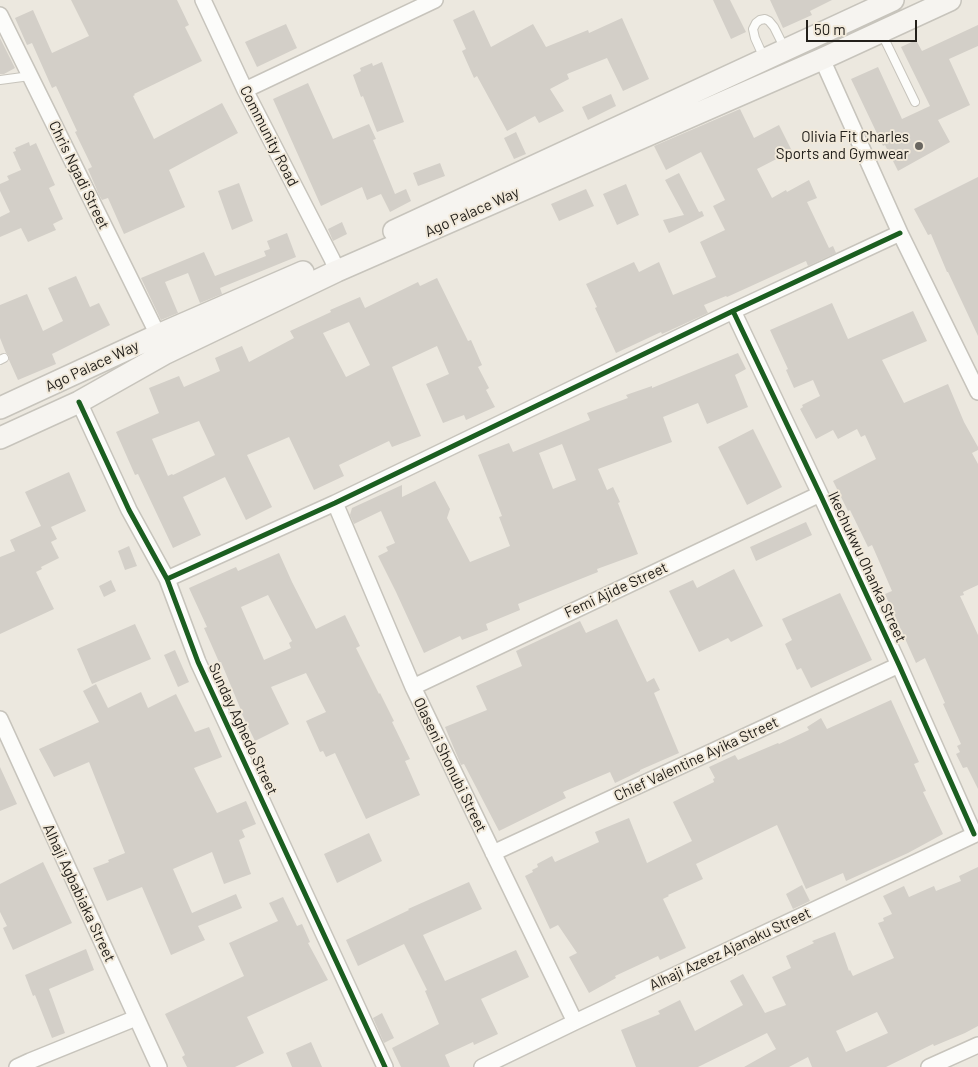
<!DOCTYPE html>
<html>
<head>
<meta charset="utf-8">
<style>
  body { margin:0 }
  #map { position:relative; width:978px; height:1067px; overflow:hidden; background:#ece8df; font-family:Barlow,sans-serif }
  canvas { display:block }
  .scale { position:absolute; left:806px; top:20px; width:111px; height:22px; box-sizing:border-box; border:2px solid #23201b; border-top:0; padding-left:6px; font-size:15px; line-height:18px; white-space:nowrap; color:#23201b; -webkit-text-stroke:4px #f1e9da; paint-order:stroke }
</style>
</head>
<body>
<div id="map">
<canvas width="978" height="1067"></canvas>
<div class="scale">50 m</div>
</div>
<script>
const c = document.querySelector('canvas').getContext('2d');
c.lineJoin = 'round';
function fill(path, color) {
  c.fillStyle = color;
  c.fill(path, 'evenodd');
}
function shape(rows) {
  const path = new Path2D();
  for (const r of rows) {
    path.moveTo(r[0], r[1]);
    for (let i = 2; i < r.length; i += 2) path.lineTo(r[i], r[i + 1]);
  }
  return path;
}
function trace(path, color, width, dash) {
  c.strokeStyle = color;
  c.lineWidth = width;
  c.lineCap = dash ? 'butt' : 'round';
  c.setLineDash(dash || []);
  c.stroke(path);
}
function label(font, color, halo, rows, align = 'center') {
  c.font = font + ' Barlow,sans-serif';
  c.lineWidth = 4;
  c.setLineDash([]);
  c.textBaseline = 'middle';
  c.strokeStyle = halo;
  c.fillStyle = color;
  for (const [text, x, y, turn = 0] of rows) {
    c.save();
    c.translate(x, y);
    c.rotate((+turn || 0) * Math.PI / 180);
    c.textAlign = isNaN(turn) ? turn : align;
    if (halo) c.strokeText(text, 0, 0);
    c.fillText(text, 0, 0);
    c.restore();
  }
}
const building = shape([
  [71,0,177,0,189,25,185,27,202,61,134,94,135,95,133,96,154,139,222,103,238,133,169,170,185,207,124,234,108,198,102,200,99,195,88,169,92,167,75,132,77,131,56,86,52,88,32,43,27,45,15,18,33,10,52,53,89,36],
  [713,0,730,0,746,32,731,39],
  [770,0,832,0,810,11,812,15,783,28],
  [474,10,491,47,533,24,546,47,588,30,589,33,622,18,649,79,623,91,607,58,567,74,569,79,550,89,564,111,539,123,535,116,507,131,477,76,474,78,462,51,466,49,453,20],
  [286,24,297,48,257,67,245,42],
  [978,25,978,46,949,59,970,105,938,120,950,142,898,171,885,145,883,146,851,79,878,67,902,119,930,106,901,47,916,40,922,51],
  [0,38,15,68,4,74,0,74],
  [382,62,404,122,377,132,363,96,361,97,353,75,361,71,360,68,372,63,373,66],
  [308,83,333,139,369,124,376,139,373,140,395,194,406,189,411,201,390,212,381,194,367,200,362,187,321,206,273,99],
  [611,94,616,106,588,120,582,107],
  [740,109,754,138,779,125,792,151,757,169,772,198,786,190,787,192,809,180,817,198,807,202,829,248,833,246,836,253,808,266,806,261,727,297,726,296,704,305,708,313,662,334,661,332,616,353,595,308,597,307,586,284,634,262,639,272,659,262,673,295,716,277,700,242,725,230,713,206,725,200,701,152,666,170,654,146],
  [516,132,526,154,514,159,504,138],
  [29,142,30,146,36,143,55,185,49,188,63,219,53,224,56,230,28,242,21,228,0,237,0,217,10,212,0,191,0,184,9,180,7,176,21,170,13,152,16,151,15,148],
  [440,163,445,176,418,186,413,173],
  [679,173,699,212,702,211,704,216,669,233,663,220,684,215,665,180],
  [978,177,978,336,948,272,947,272,931,234,928,235,914,209],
  [239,183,253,221,232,230,218,191],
  [626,184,639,215,617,225,603,194],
  [586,189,594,206,559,221,551,204],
  [342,222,347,234,333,241,328,229],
  [287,233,296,257,220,288,222,294,200,303,188,273,165,282,178,313,161,320,141,278,204,252,215,276,266,256,264,251,270,249,267,241],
  [76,276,90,307,99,303,110,325,52,354,56,364,18,380,9,360,9,356,6,353,0,338,0,305,27,294,43,331,63,321,48,288],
  [437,278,468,341,471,340,482,365,478,367,489,388,486,390,495,407,466,420,464,415,443,423,426,384,449,374,437,346,392,367,421,436,392,447,389,441,339,465,344,476,314,490,289,437,247,455,272,507,246,520,225,477,183,497,201,535,173,548,138,474,135,475,116,432,159,413,149,388,179,376,184,387,220,371,215,358,242,346,249,362,294,338,290,331,331,312,330,310,360,297,365,308,418,282,420,286],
  [349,322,370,365,346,377,323,333],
  [199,421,215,455,173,475,172,474,168,476,152,439],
  [832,303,848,339,913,311,927,341,882,360,904,403,948,384,964,422,978,447,978,450,972,453,978,464,978,585,963,592,964,595,960,596,978,635,978,789,967,767,963,768,956,754,960,752,957,746,961,744,943,704,945,703,925,658,916,663,885,594,892,591,872,545,868,547,850,510,848,511,833,481,876,459,865,435,861,437,857,429,838,439,833,430,816,439,800,409,803,407,802,405,820,396,813,380,794,388,786,370,788,369,770,330],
  [738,353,746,369,735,375,748,407,707,424,698,403,663,417,672,442,598,469,607,490,613,487,620,502,618,503,638,554,597,569,598,572,518,604,520,610,486,624,488,630,462,640,460,636,424,653,396,592,378,556,388,551,386,547,395,543,381,511,354,524,350,515,352,508,402,485,402,497,435,481,450,509,447,518,470,562,510,546,499,517,502,516,478,455,509,443,513,452,590,420,587,413,628,398,626,395,652,386,652,388],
  [562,444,576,480,553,489,539,453],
  [753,429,782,487,747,505,718,447],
  [69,472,86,511,51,527,57,539,51,542,59,558,41,567,42,569,36,572,54,609,0,634,0,557,15,551,10,540,41,526,25,492],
  [806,522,812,535,756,561,750,547],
  [129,546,137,566,125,570,118,551],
  [279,553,292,582,316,629,345,615,360,646,356,648,379,694,380,693,394,721,392,722,410,759,405,761,420,795,366,819,335,753,326,757,323,751,320,752,306,721,326,712,306,673,271,687,289,724,255,741,240,710,241,710,221,662,219,662,204,628,207,627,189,588,236,567,238,571],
  [268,595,292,641,289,643,291,648,264,660,241,607],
  [734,569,763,626,731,642,728,638,699,652,669,591,693,580,697,588],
  [111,580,116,591,104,597,99,586],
  [840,593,872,660,811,688,801,668,797,670,785,644,792,640,782,619],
  [617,619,647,682,654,678,660,690,654,693,679,753,640,770,640,771,615,783,610,772,563,792,566,798,499,831,464,764,461,765,445,727,487,710,476,686,522,666,516,651,580,621,586,633],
  [135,624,151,659,92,684,77,649],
  [175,650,189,682,178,687,164,655],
  [96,684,108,708,141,692,148,708,176,694,195,732,209,727,222,757,194,768,217,813,246,801,256,824,242,830,245,837,239,840,251,874,224,884,212,852,173,869,192,913,236,894,242,908,198,926,205,940,171,955,142,887,107,901,93,868,109,862,108,860,125,853,89,762,54,777,39,749,99,722,83,691],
  [891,700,919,762,914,764,926,791,923,792,943,834,908,853,846,881,843,873,806,889,777,825,696,864,703,879,668,895,669,896,663,899,686,948,660,960,658,956,615,976,616,978,589,993,569,957,577,953,558,925,550,929,525,876,533,872,532,870,538,867,537,864,552,856,555,862,599,842,595,832,629,818,647,863,692,841,673,802,714,782,713,779,715,778,709,767,735,755,738,760,778,743,779,744,809,730,807,727,821,718,827,729],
  [0,767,17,804,0,811],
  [369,833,382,861,337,883,324,854],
  [43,862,72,923,13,950,3,928,7,926,0,912,0,884],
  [978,867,978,1026,965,1033,934,1046,933,1044,886,1067,812,1067,808,1057,789,1067,744,1067,776,1049,767,1033,698,1067,636,1067,621,1030,660,1014,658,1011,680,1000,695,1031,743,1005,730,981,743,974,765,1013,786,1005,772,977,791,968,786,956,814,943,812,941,835,932,849,971,850,970,853,976,894,958,878,923,884,921,883,918,892,914,883,896,904,886,909,897,934,886,936,891,961,881,959,876],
  [877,1012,888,1033,846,1052,836,1031],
  [469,882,482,909,423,935,445,981,516,950,529,977,481,999,498,1034,474,1045,473,1042,445,1055,450,1067,401,1067,392,1048,439,1024,425,991,427,990,404,944,358,966,346,940,409,910,408,909],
  [802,885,810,901,793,909,786,894],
  [283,897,297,926,302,924,310,942,308,943,328,980,247,1017,264,1053,235,1067,187,1067,182,1057,185,1055,165,1014,244,976,229,943,278,921,269,903],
  [86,949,94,970,49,989,65,1033,52,1038,35,995,33,996,25,975],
  [382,1013,394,1038,384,1043,373,1018],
  [311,1042,322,1067,292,1067,286,1053]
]);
const lane = shape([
  [882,34,915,102],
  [764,58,755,38,753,29,756,23,760,20,765,19,769,21,774,27,785,49],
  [0,80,30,76],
  [0,360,4,358]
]);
const street = shape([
  [203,0,245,90,332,259,337,271],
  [0,15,158,335],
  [822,59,900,233,978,392],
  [245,90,435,0],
  [733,311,820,494,899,665,974,834],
  [79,402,129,510,167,579,198,662,385,1067],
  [335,503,413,687,575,1022],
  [167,579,335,503,733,311,900,233],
  [413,687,820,494],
  [0,719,159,1067],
  [493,853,899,665],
  [17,1067,30,1061,136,1018],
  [482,1067,575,1022,978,833],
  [929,1067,978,1045]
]);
const secondary = shape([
  [394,231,893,0],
  [0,408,158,335,303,272],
  [0,438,79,402,164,354,337,271,822,59,950,0]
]);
const cycleway = shape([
  [733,311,820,494,899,665,974,834],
  [79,402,129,510,167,579,198,662,385,1067],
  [167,579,335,503,733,311,900,233]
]);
const markers = [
  [919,146,5,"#696660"]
];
const streetNames = [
  ["Community Road",269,136,63],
  ["Chris Ngadi Street",79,175,64],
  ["Ago Palace Way",472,212,-24],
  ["Ago Palace Way",92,366,-25],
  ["Ikechukwu Ohanka Street",867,567,65],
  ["Femi Ajide Street",616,590,-25],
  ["Sunday Aghedo Street",243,729,65],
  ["Chief Valentine Ayika Street",696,759,-25],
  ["Olaseni Shonubi Street",450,765,64],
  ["Alhaji Agbabiaka Street",79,893,65],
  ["Alhaji Azeez Ajanaku Street",730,949,-25]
];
const poiNames = [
  ["Olivia Fit Charles",909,137],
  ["Sports and Gymwear",909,154]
];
fill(building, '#d3cfc8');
trace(lane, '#c7c4bc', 10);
trace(street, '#c7c4bc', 18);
trace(secondary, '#c7c4bc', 24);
trace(lane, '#fcfcfa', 8);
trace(street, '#fcfcfa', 15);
trace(secondary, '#f6f4f0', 21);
trace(cycleway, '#1b5e20', 5);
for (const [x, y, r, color] of markers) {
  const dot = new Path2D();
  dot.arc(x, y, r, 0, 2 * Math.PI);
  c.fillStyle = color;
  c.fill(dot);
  trace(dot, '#f1e9da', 2);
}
label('15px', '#23201b', '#f1e9da', streetNames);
label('15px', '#23201b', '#f1e9da', poiNames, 'right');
</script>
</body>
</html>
